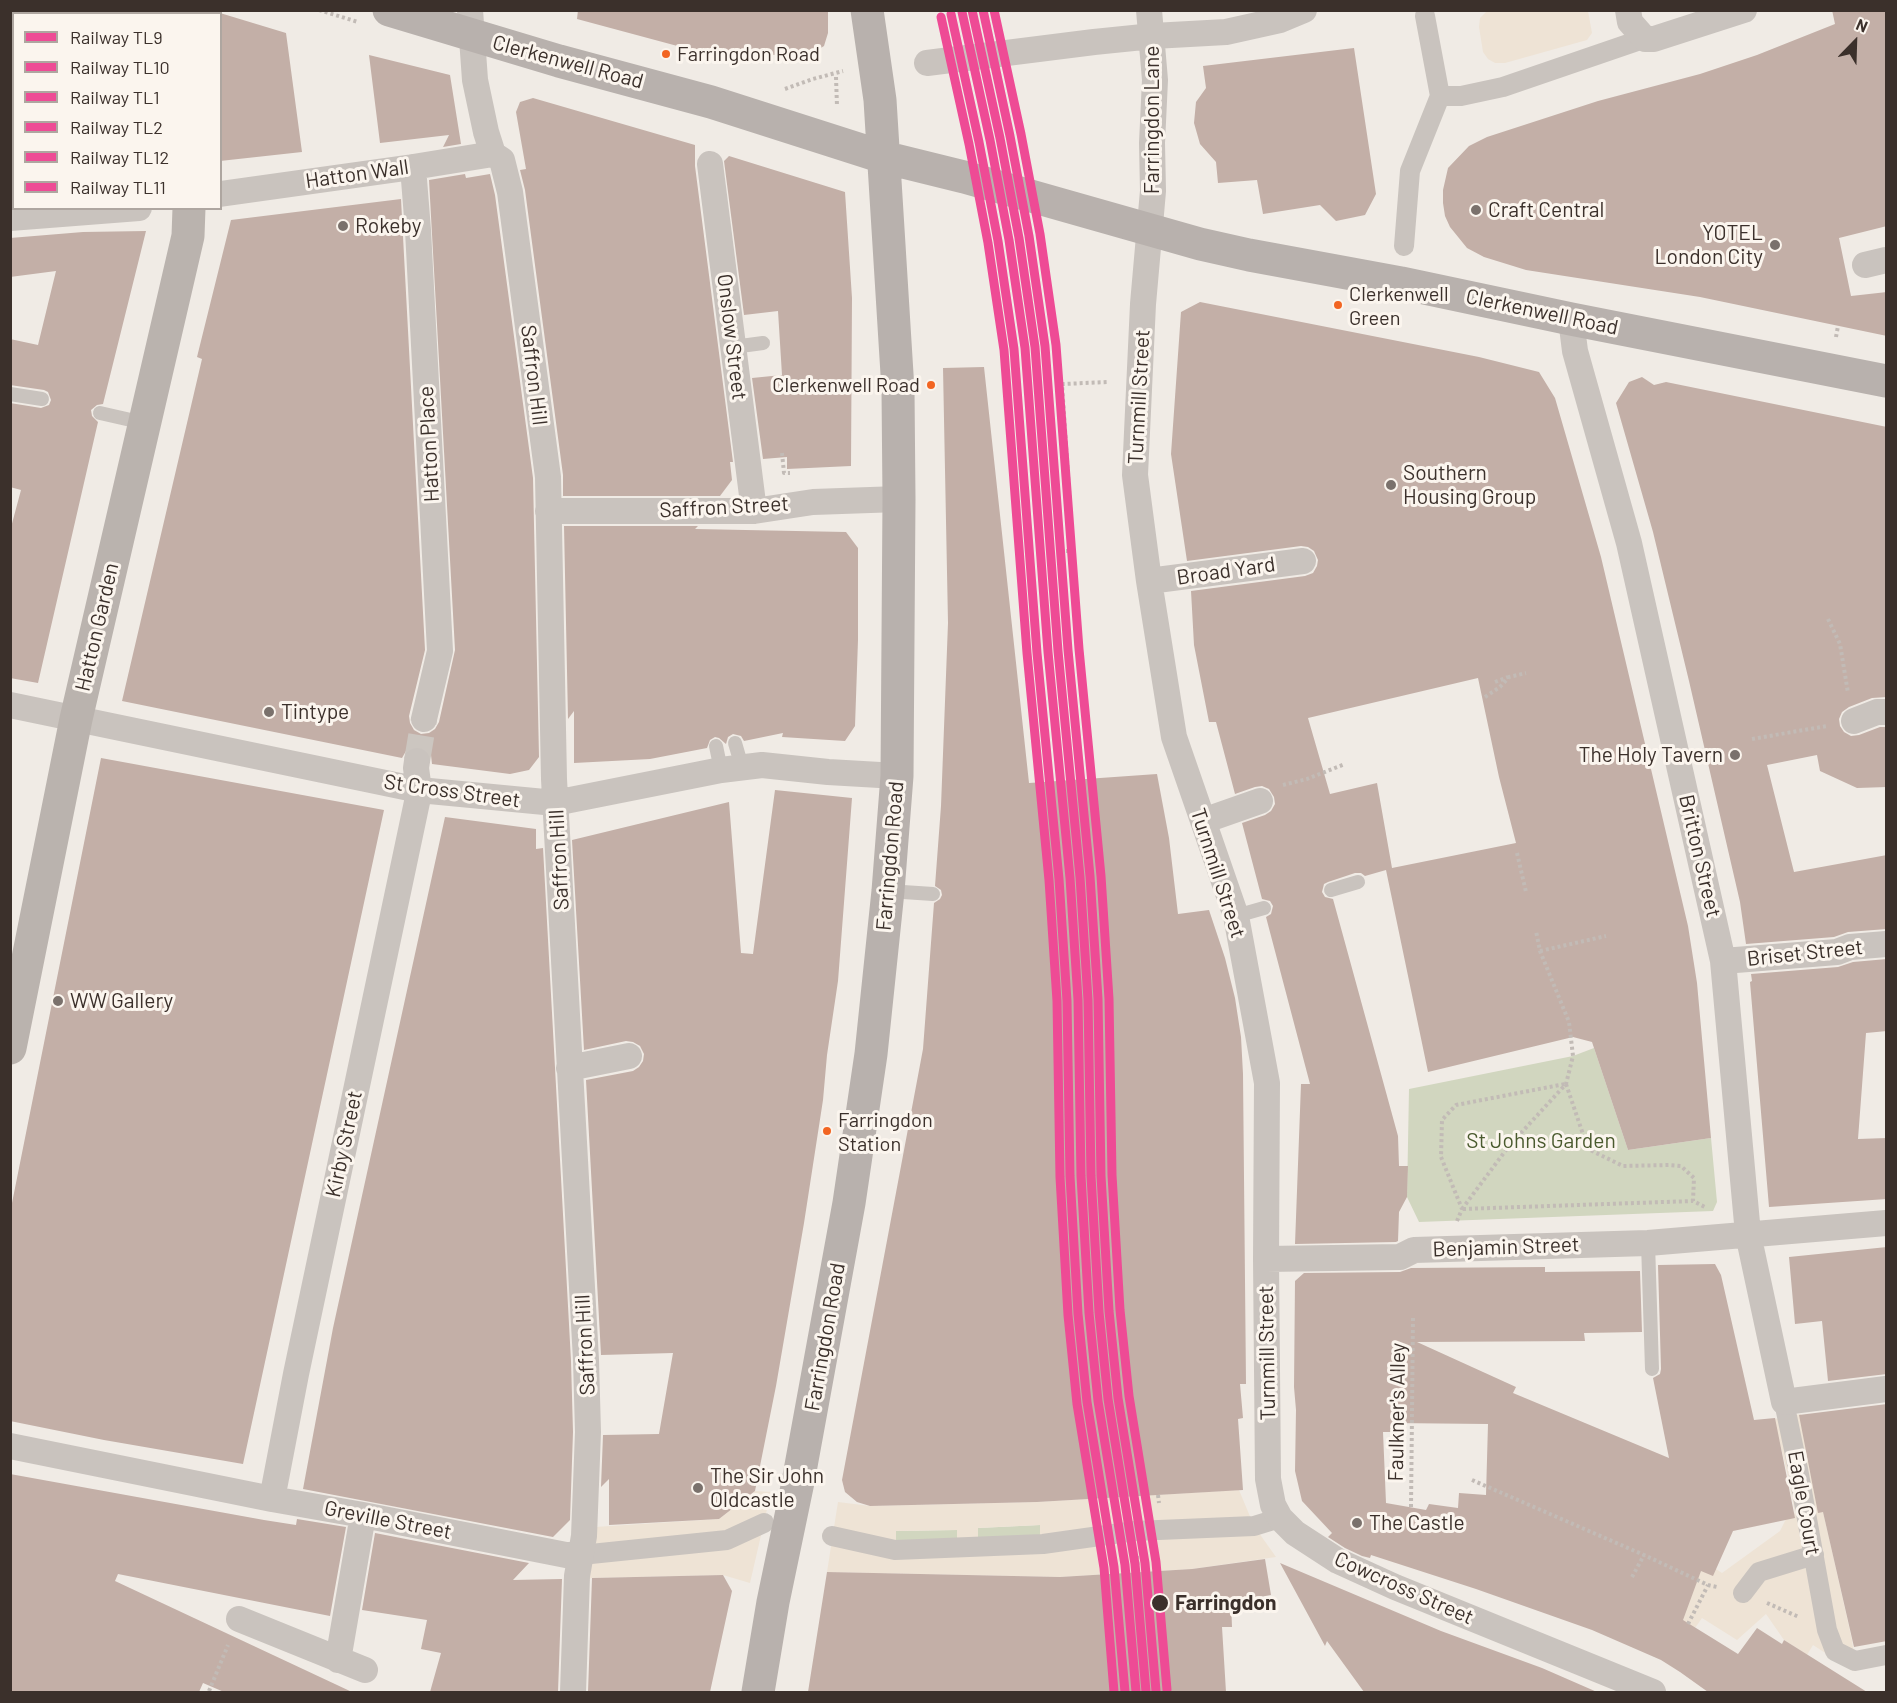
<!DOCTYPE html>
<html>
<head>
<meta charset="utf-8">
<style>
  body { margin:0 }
  #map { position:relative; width:1897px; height:1703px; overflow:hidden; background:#f0ebe5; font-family:Barlow,sans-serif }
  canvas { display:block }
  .frame { position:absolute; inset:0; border:12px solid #3b302b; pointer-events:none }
  .legend { position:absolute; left:12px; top:12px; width:210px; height:198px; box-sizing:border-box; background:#fbf5ee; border:2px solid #aea6a0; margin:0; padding:8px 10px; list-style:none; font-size:18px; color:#3b302b }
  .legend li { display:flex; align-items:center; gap:12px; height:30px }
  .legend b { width:30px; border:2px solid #aea6a0 }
  .north { position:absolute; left:1825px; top:12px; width:60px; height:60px; -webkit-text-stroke:4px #fbf5ee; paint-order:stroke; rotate:23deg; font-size:16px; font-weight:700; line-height:24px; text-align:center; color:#3b302b }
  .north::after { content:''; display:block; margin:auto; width:21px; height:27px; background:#3b302b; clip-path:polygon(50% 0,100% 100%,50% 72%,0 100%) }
</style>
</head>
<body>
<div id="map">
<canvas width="1897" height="1703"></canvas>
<div class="frame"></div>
<ul class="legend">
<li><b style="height:8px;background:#ee4b95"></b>Railway TL9</li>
<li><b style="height:8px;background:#ee4b95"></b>Railway TL10</li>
<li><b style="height:8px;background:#ee4b95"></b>Railway TL1</li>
<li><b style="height:8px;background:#ee4b95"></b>Railway TL2</li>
<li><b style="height:8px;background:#ee4b95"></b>Railway TL12</li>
<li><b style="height:8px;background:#ee4b95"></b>Railway TL11</li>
</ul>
<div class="north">N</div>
</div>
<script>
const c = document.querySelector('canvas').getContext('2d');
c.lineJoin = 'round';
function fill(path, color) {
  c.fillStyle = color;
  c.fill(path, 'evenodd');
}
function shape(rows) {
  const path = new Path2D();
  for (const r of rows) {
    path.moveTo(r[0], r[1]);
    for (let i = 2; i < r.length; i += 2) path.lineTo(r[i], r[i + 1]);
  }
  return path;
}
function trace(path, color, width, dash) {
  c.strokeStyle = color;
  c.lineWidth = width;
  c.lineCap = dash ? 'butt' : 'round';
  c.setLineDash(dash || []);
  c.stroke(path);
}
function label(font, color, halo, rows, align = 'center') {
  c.font = font + ' Barlow,sans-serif';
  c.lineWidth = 6;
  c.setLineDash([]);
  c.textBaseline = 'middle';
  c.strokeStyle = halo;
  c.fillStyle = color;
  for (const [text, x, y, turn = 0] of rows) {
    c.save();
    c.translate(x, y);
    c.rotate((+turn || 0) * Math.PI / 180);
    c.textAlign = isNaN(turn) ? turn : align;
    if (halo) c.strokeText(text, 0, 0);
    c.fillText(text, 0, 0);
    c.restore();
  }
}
const green = shape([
  [1594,1048,1628,1150,1711,1138,1717,1202,1713,1211,1419,1222,1407,1197,1409,1089,1573,1056],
  [1040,1525,1040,1535,978,1538,978,1528],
  [957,1530,957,1540,896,1542,895,1531]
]);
const plaza = shape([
  [1487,11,1588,11,1592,33,1587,40,1505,63,1495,63,1488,59,1483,52,1479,27,1480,18],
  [1801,1414,1852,1640,1855,1661,1853,1671,1813,1645,1807,1655,1784,1640,1766,1614,1737,1640,1702,1618,1695,1628,1682,1621,1620,1534,1716,1569,1722,1573,1780,1531,1786,1519,1795,1513,1789,1480,1774,1419],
  [1239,1490,1254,1526,1276,1557,1192,1569,1060,1577,827,1572,838,1502,870,1506,1037,1502],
  [1040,1525,1040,1535,978,1538,978,1528],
  [957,1530,957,1540,896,1542,896,1531],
  [755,1491,771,1492,750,1583,723,1575,591,1578,588,1580,595,1527,719,1519]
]);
const building = shape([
  [578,10,828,10,828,33,824,46,816,51,741,58,696,51,577,19],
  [1832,10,1887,10,1887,226,1839,238,1851,296,1887,292,1887,336,1700,297,1526,270,1484,257,1467,248,1450,227,1445,216,1443,203,1443,190,1448,168,1469,146,1487,137,1598,101,1700,74,1757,55,1835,24],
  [220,13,286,33,302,152,220,161],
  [1354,48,1376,194,1365,215,1336,221,1320,205,1263,214,1257,180,1218,183,1216,162,1200,144,1194,123,1196,102,1206,88,1203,66],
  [369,55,450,75,461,144,443,147,449,135,380,143],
  [533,98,695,145,695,166,733,462,730,462,732,480,720,496,563,496,563,475,525,190,520,170,526,169,516,112,520,102],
  [729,156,845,192,852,298,851,466,787,469,787,457,763,459,752,378,782,375,778,311,744,315,724,161],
  [465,174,466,178,490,174,495,195,533,478,539,757,529,770,510,774,432,764,431,755,426,749,420,746,411,747,406,751,402,758,122,701,202,359,197,357,231,220,401,199,425,650,409,716,410,723,414,730,421,734,429,733,435,729,439,722,455,650,429,180],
  [146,231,103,404,97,405,91,410,92,416,98,422,38,683,10,678,10,531,21,490,10,487,10,403,41,408,49,405,51,400,48,392,44,390,10,385,10,339,38,345,56,271,10,277,10,238,83,232],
  [1200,302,1479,357,1539,372,1555,398,1601,557,1688,926,1697,983,1711,1138,1628,1150,1592,1042,1573,1037,1428,1072,1386,870,1365,876,1361,873,1355,873,1328,882,1324,884,1322,892,1325,897,1333,899,1398,1136,1399,1166,1408,1166,1407,1197,1399,1212,1398,1241,1396,1242,1295,1244,1301,1084,1310,1084,1266,917,1271,914,1273,906,1270,901,1262,899,1242,823,1265,815,1271,811,1275,804,1274,797,1269,789,1262,786,1255,787,1235,794,1216,722,1209,722,1194,645,1191,591,1305,576,1313,573,1317,566,1318,560,1314,551,1308,547,1301,546,1187,561,1171,454,1181,312],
  [1478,678,1499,777,1516,843,1392,868,1377,783,1330,794,1308,718],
  [984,367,1029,783,1157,774,1169,838,1178,914,1209,910,1225,958,1235,998,1241,1037,1243,1074,1246,1384,1240,1384,1243,1418,1238,1419,1243,1490,1037,1502,870,1506,857,1502,845,1492,842,1480,923,1049,934,903,940,899,942,895,941,890,935,886,941,806,948,623,943,368],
  [1642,377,1654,385,1666,382,1887,427,1887,697,1872,698,1849,707,1842,712,1839,719,1840,726,1844,732,1851,736,1859,735,1880,727,1887,727,1887,787,1857,788,1820,771,1817,755,1767,765,1794,872,1887,855,1887,929,1848,932,1834,937,1746,944,1740,902,1689,681,1653,532,1616,403,1629,382],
  [564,526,698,526,695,529,846,532,858,548,858,640,855,726,845,741,782,737,783,733,744,741,741,736,733,734,728,737,726,744,719,738,715,737,710,740,707,748,650,759,574,763,574,711,568,719],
  [101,758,384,810,243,1464,104,1440,10,1421,10,1213],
  [775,790,852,798,838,981,827,1055,823,1100,804,1223,776,1386,755,1491,719,1519,609,1525,609,1479,601,1487,603,1435,659,1434,673,1353,601,1355,586,1080,633,1071,639,1067,643,1061,644,1054,640,1046,633,1042,626,1041,584,1050,572,840,729,802,741,953,753,954],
  [445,817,536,829,536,849,543,848,571,1361,573,1432,570,1520,553,1537,303,1489,333,1328],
  [1887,959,1887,1031,1866,1033,1858,1139,1887,1138,1887,1199,1769,1207,1750,982,1752,981,1751,974,1838,967,1853,962],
  [1887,1247,1887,1374,1828,1381,1822,1321,1795,1324,1789,1257],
  [1715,1264,1721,1275,1754,1420,1775,1418,1795,1518,1733,1531,1713,1576,1701,1571,1683,1620,1738,1654,1757,1628,1782,1644,1784,1640,1867,1692,1708,1692,1680,1672,1661,1660,1592,1630,1476,1589,1371,1555,1370,1558,1362,1556,1345,1548,1328,1537,1332,1533,1302,1501,1295,1471,1296,1410,1294,1387,1295,1281,1304,1273,1400,1272,1411,1268,1545,1267,1545,1272,1640,1271,1642,1332,1584,1333,1585,1341,1417,1342,1516,1387,1513,1393,1669,1458,1653,1378,1660,1374,1661,1369,1658,1265],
  [1392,1423,1488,1424,1486,1495,1459,1493,1458,1508,1429,1504,1426,1510,1386,1503,1383,1432,1392,1432],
  [1887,1404,1887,1641,1854,1647,1823,1512,1818,1513,1799,1415],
  [10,1474,264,1520,296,1525,297,1519,346,1527,330,1616,118,1574,115,1581,352,1692,224,1692,203,1683,199,1692,10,1692],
  [375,1533,529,1563,513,1580,562,1579,558,1692,430,1692,441,1653,421,1649,427,1620,362,1610],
  [1265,1559,1271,1595,1231,1602,1232,1627,1222,1627,1226,1692,808,1692,827,1572,1060,1577,1192,1569],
  [1280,1563,1441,1631,1542,1668,1597,1692,1364,1692,1327,1641,1325,1646],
  [723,1575,732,1591,710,1692,588,1692,592,1578]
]);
const minorTunnel = shape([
  [417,761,424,719]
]);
const path = shape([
  [319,10,358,22],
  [836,77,837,106],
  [785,89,813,79,843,71],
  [1836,337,1838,326],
  [782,453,784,473,790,473],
  [1066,551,1073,551,1062,384,1109,382],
  [1828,619,1840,644,1848,693],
  [1495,682,1508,677],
  [1485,697,1500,687,1509,677,1526,673],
  [1752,739,1827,726],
  [1283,785,1307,779,1345,764],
  [1517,853,1526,892],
  [1540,951,1606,936],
  [1566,1084,1588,1149,1623,1166,1669,1165,1681,1166,1694,1178,1693,1201,1707,1208],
  [1462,1209,1509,1146,1566,1084,1573,1056,1569,1022,1540,951,1536,931],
  [1463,1209,1693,1201],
  [1457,1221,1462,1209,1441,1157,1442,1120,1456,1105,1565,1084],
  [1472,1480,1644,1555,1708,1585,1717,1587],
  [1158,1495,1159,1503],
  [1411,1507,1413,1318],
  [1137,1556,1138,1572],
  [1632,1577,1644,1555],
  [1767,1603,1799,1617],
  [1688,1624,1708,1585],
  [209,1691,228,1645]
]);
const service = shape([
  [733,347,763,343],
  [10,394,42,399],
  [100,413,144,423],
  [735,743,742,767],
  [716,746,721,770],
  [1331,890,1358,882],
  [888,891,933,894],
  [1236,916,1264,908],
  [1648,1243,1652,1369]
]);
const pedestrian = shape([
  [1440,96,1461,96,1503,87,1643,39],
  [1404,246,1410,171,1440,96,1425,16],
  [1784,1402,1798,1469,1827,1630,1835,1651,1855,1661,1886,1655],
  [832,1536,895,1550,1043,1544,1135,1531,1254,1526,1280,1518],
  [581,1555,727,1540,764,1523],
  [1743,1593,1759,1572,1814,1555]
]);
const minor = shape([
  [470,10,475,80,486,132,493,154,502,160,510,192,548,477,554,779,586,1360,588,1432,584,1536,577,1576,573,1692],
  [1149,10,1155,80,1152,143,1153,191,1143,304,1135,475,1149,581,1174,737,1236,916,1267,1083,1266,1259,1268,1479,1273,1505,1280,1518,1295,1533,1338,1561,1395,1587,1653,1692],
  [1628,10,1630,22,1645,39,1654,39,1744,10],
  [927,63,1094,42,1153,36,1226,32,1280,20,1304,10],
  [710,164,754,511],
  [413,167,418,230,440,651,424,719],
  [220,194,413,167,493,154],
  [10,218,139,208],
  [1865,265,1886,260],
  [1571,319,1575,351,1629,543,1723,961,1748,1234,1784,1402,1886,1389],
  [548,511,754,511,813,502,899,499],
  [1149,581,1303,561],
  [10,705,419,790,555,803,721,770,762,765,828,772,897,776],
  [1854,721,1877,712,1886,712],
  [1203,821,1260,801],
  [1723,961,1837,952,1850,947,1886,944],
  [569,1068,629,1056],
  [1266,1259,1400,1257,1414,1250,1648,1243,1886,1223],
  [10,1446,272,1499,363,1515,566,1555,581,1555],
  [272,1499,296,1374,417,802,419,790,416,768,417,761],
  [239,1619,365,1670],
  [338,1660,363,1515]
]);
const secondary = shape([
  [119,10,121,14],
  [10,1048,76,719,188,236,189,208]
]);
const primary = shape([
  [389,10,559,61,711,102,883,157,964,177,1200,244,1249,255,1401,283,1571,319,1886,381],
  [758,1692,773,1602,798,1482,849,1203,871,1054,888,891,897,776,899,499,898,390,880,100,867,10]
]);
const rail1 = shape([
  [972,10,1000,138,1019,238,1035,347,1058,651,1080,877,1088,1000,1091,1176,1099,1312,1108,1399,1135,1564,1146,1692]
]);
const rail2 = shape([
  [962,12,990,140,1009,240,1025,348,1048,652,1070,878,1078,1000,1081,1176,1089,1313,1098,1401,1125,1565,1136,1692]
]);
const rail3 = shape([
  [983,10,1010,136,1029,236,1045,346,1068,650,1090,876,1098,999,1101,1176,1109,1311,1118,1398,1145,1563,1156,1691]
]);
const rail4 = shape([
  [951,14,979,142,998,241,1014,349,1037,653,1059,879,1067,1001,1070,1176,1078,1314,1087,1402,1114,1567,1125,1692]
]);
const rail5 = shape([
  [994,10,1021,134,1040,234,1056,345,1079,649,1101,876,1109,999,1112,1175,1120,1310,1129,1396,1156,1562,1167,1690]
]);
const rail6 = shape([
  [941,17,969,144,988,243,1004,350,1027,653,1049,880,1057,1001,1060,1177,1068,1315,1077,1404,1104,1568,1114,1692]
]);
const markers = [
  [666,54,5,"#f26522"],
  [1476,210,6,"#7a716c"],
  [343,226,6,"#7a716c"],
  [1775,245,6,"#7a716c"],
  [1338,305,5,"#f26522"],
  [931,385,5,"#f26522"],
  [1391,485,6,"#7a716c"],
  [269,712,6,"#7a716c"],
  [1735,755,6,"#7a716c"],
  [58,1001,6,"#7a716c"],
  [827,1131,5,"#f26522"],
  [698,1488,6,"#7a716c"],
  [1357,1523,6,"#7a716c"],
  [1160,1603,9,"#3b302b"]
];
const busNames = [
  ["Farringdon Road",677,54],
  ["Clerkenwell",1349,294],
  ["Green",1349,318],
  ["Clerkenwell Road",920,385,"right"],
  ["Farringdon",838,1120],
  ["Station",838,1144]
];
const streetNames = [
  ["Clerkenwell Road",568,62,15],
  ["Farringdon Lane",1152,120,-90],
  ["Hatton Wall",357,174,-8],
  ["Clerkenwell Road",1542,312,12],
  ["Onslow Street",732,337,83],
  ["Saffron Hill",534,375,83],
  ["Turnmill Street",1139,397,-87],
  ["Hatton Place",429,444,-93],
  ["Saffron Street",724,507,-3],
  ["Broad Yard",1226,571,-8],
  ["Hatton Garden",97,627,-77],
  ["St Cross Street",452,791,8],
  ["Farringdon Road",890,856,-85],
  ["Britton Street",1700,856,77],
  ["Saffron Hill",559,860,-93],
  ["Turnmill Street",1218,873,72],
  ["Briset Street",1805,953,-6],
  ["Kirby Street",344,1144,-78],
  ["Benjamin Street",1506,1247,-2],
  ["Farringdon Road",825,1337,-80],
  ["Saffron Hill",585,1345,-93],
  ["Turnmill Street",1267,1353,-91],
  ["Faulkner's Alley",1397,1412,-89],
  ["Eagle Court",1804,1503,80],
  ["Greville Street",388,1520,11],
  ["Cowcross Street",1404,1588,24]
];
const poiNames = [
  ["Craft Central",1488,210],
  ["Rokeby",355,226],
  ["YOTEL",1763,233,"right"],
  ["London City",1763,257,"right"],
  ["Southern",1403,473],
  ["Housing Group",1403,497],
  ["Tintype",281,712],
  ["The Holy Tavern",1723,755,"right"],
  ["WW Gallery",70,1001],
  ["The Sir John",710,1476],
  ["Oldcastle",710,1500],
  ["The Castle",1369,1523]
];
const parkNames = [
  ["St Johns Garden",1541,1141]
];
const stopNames = [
  ["Farringdon",1175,1603]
];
fill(green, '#d1d6bf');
fill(plaza, '#eee3d5');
fill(building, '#c3afa7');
trace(minorTunnel, '#ccc6c0', 26, [26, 13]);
trace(path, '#c2bbb6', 4, [3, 3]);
trace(service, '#c9c3be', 14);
trace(pedestrian, '#c9c3be', 20);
trace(minor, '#c9c3be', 26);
trace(secondary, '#bab3ae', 33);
trace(primary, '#b8b1ad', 33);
trace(rail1, '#ee4b95', 9);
trace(rail2, '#ee4b95', 9);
trace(rail3, '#ee4b95', 9);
trace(rail4, '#ee4b95', 9);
trace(rail5, '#ee4b95', 9);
trace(rail6, '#ee4b95', 9);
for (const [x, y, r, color] of markers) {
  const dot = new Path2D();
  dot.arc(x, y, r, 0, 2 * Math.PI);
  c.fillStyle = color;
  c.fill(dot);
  trace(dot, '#fbf5ee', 2);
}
label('20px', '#3b302b', '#fbf5ee', busNames, 'left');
label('21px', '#3b302b', '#fbf5ee', streetNames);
label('21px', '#3b302b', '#fbf5ee', poiNames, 'left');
label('21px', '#4a5a2e', '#fbf5ee', parkNames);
label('bold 21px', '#3b302b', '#fbf5ee', stopNames, 'left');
</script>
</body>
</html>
